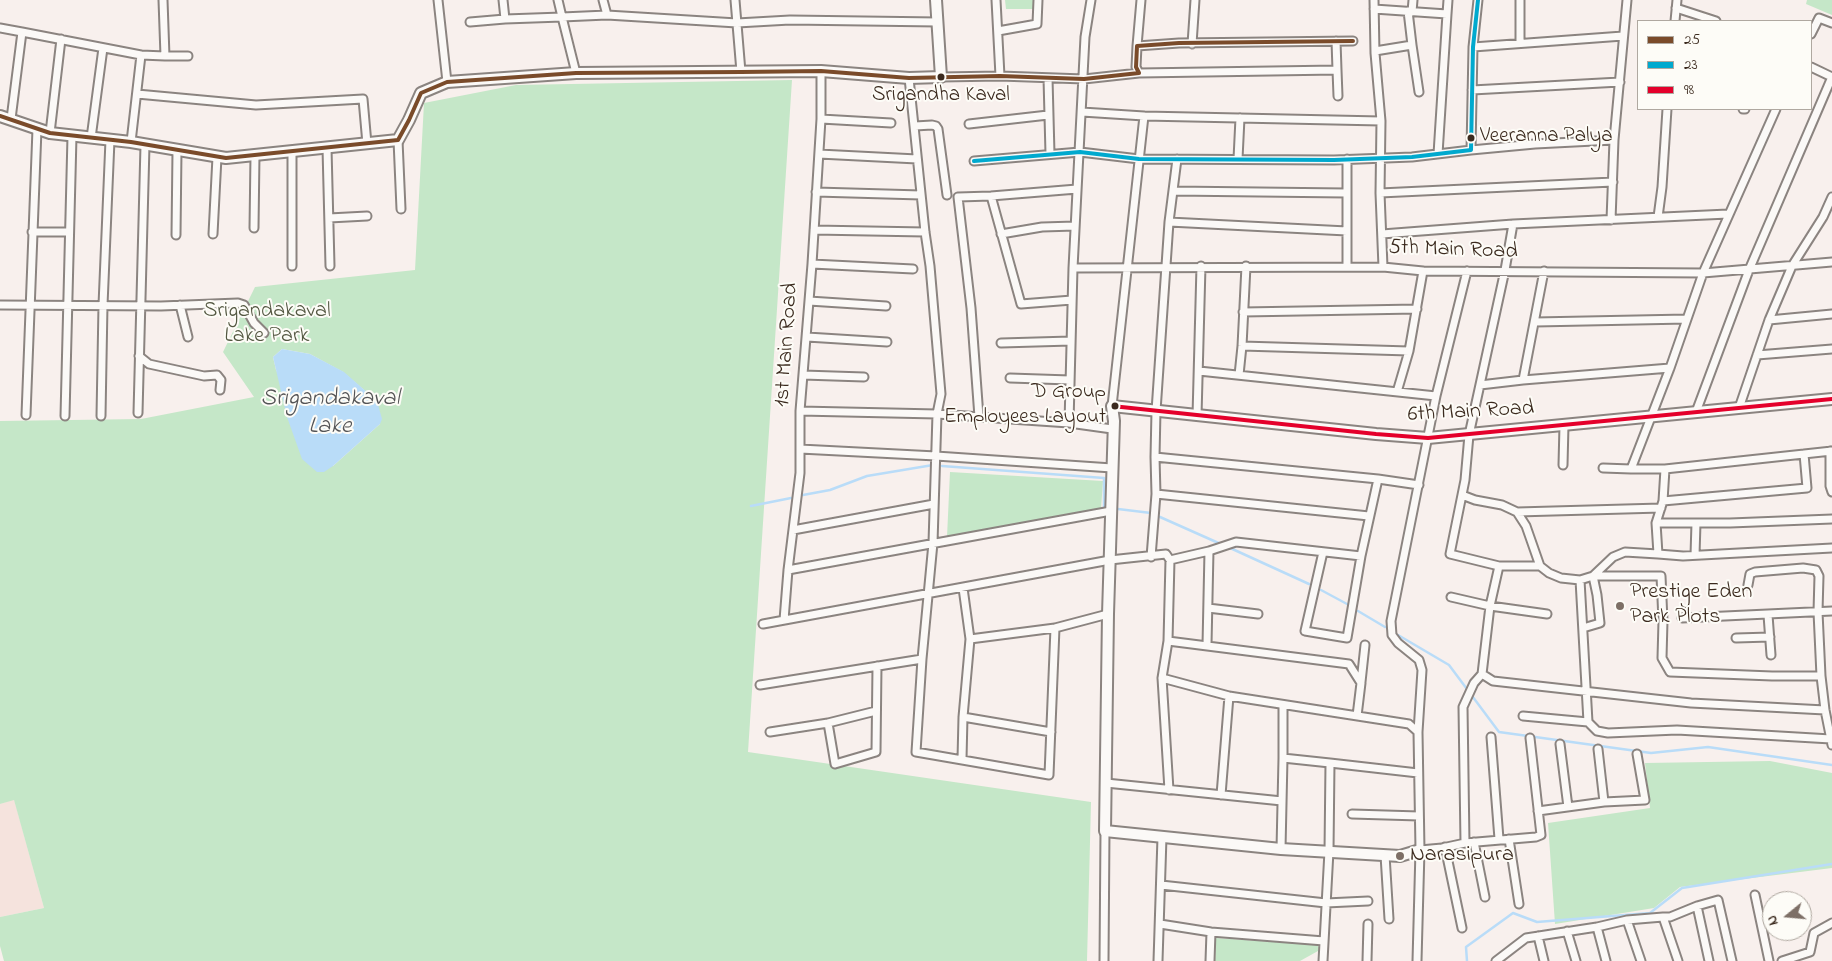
<!DOCTYPE html>
<html>
<head>
<meta charset="utf-8">
<style>
  body { margin:0 }
  #map { position:relative; width:1832px; height:961px; overflow:hidden; background:#f8f0ed; font-family:"Indie Flower",sans-serif }
  canvas { display:block }
  .legend { position:absolute; left:1637px; top:20px; width:175px; height:90px; box-sizing:border-box; background:#fdfcf7; border:1px solid #afa8a0; margin:0; padding:6px 9px; list-style:none; font-size:15px; color:#3b2a1e }
  .legend li { display:flex; align-items:center; gap:10px; height:25px }
  .legend b { width:25px; border:1px solid #afa8a0 }
  .north { position:absolute; left:1762px; top:891px; width:50px; height:50px; box-sizing:border-box; background:#fdfcf7; border:1px solid #afa8a0; border-radius:50%; rotate:253deg; font-size:14px; font-weight:700; line-height:20px; text-align:center; color:#3b2a1e }
  .north::after { content:''; display:block; margin:auto; width:18px; height:22px; background:#7d6f66; clip-path:polygon(50% 0,100% 100%,50% 72%,0 100%) }
</style>
</head>
<body>
<div id="map">
<canvas width="1832" height="961"></canvas>
<ul class="legend">
<li><b style="height:6px;background:#7a4b2a"></b>25</li>
<li><b style="height:6px;background:#00a9ce"></b>23</li>
<li><b style="height:6px;background:#e4002b"></b>98</li>
</ul>
<div class="north">N</div>
</div>
<script>
const c = document.querySelector('canvas').getContext('2d');
c.lineJoin = 'round';
function fill(path, color) {
  c.fillStyle = color;
  c.fill(path, 'evenodd');
}
function shape(rows) {
  const path = new Path2D();
  for (const r of rows) {
    path.moveTo(r[0], r[1]);
    for (let i = 2; i < r.length; i += 2) path.lineTo(r[i], r[i + 1]);
  }
  return path;
}
function trace(path, color, width, dash) {
  c.strokeStyle = color;
  c.lineWidth = width;
  c.lineCap = dash ? 'butt' : 'round';
  c.setLineDash(dash || []);
  c.stroke(path);
}
function label(font, color, halo, rows, align = 'center') {
  c.font = font + ' "Indie Flower",sans-serif';
  c.lineWidth = 4;
  c.setLineDash([]);
  c.textBaseline = 'middle';
  c.strokeStyle = halo;
  c.fillStyle = color;
  for (const [text, x, y, turn = 0] of rows) {
    c.save();
    c.translate(x, y);
    c.rotate((+turn || 0) * Math.PI / 180);
    c.textAlign = isNaN(turn) ? turn : align;
    if (halo) c.strokeText(text, 0, 0);
    c.fillText(text, 0, 0);
    c.restore();
  }
}
const built = shape([
  [14,799,44,908,0,917,0,804]
]);
const green = shape([
  [1005,0,1033,0,1033,9,1006,9],
  [1807,0,1832,0,1832,15,1806,4],
  [792,80,748,752,1091,802,1087,961,4,961,0,946,0,917,44,908,14,800,0,804,0,421,141,419,254,397,223,352,255,287,415,270,424,103,516,85],
  [282,349,310,354,343,372,377,401,380,424,333,466,276,370,273,357],
  [950,472,1103,481,1101,509,947,537],
  [1770,761,1832,773,1832,868,1680,887,1654,908,1555,924,1548,823,1650,808,1645,763],
  [1216,938,1319,945,1318,951,1300,961,1215,961]
]);
const water = shape([
  [282,349,310,354,344,372,377,401,382,419,380,424,333,466,324,472,317,472,302,459,287,417,273,357]
]);
const stream = shape([
  [942,466,1104,478,1104,507],
  [803,495,830,490,867,476,933,465],
  [751,506,791,498],
  [1118,509,1151,513],
  [1160,517,1223,545],
  [1228,547,1309,584],
  [1321,590,1347,604],
  [1358,611,1385,627],
  [1398,635,1449,665,1499,732,1651,753,1708,747,1832,765],
  [1467,961,1466,947,1513,913,1537,922,1650,913,1682,888,1832,864]
]);
const street = shape([
  [438,0,447,82],
  [503,0,505,19,562,17,558,0],
  [603,0,607,15],
  [735,0,741,72],
  [996,0,1000,76],
  [1374,0,1375,53,1381,121,1380,193,1383,267],
  [1676,8,1716,21],
  [1374,9,1447,14,1448,0],
  [1412,12,1413,0],
  [1675,21,1677,0],
  [470,22,505,19],
  [0,28,22,32,11,119],
  [998,31,1037,24,1038,0],
  [22,32,141,55],
  [1811,34,1819,18,1832,23],
  [1520,43,1520,0],
  [1192,44,1195,0],
  [1412,45,1419,92],
  [1137,46,1141,0],
  [1473,47,1623,36],
  [1375,51,1412,45,1408,11],
  [165,56,188,56],
  [1811,67,1832,77],
  [1337,70,1338,96],
  [576,73,562,17,607,15,737,23,790,20,938,22],
  [1139,73,1337,70,1336,41],
  [941,77,1000,76,1084,79,1139,73,1136,67,1137,46,1179,43,1353,41],
  [909,78,925,232,930,266,941,394,937,414,933,543,922,659,916,752,1049,775,1055,628],
  [1048,78,1050,154],
  [1472,90,1620,82],
  [137,94,256,105,363,99,367,144],
  [1743,109,1745,109],
  [1776,109,1703,273,1670,368,1631,469,1665,469,1832,451],
  [1082,112,1144,116,1381,121],
  [821,119,891,123],
  [969,124,1048,115],
  [915,126,932,125,936,126,938,129,947,195],
  [50,133,61,39],
  [91,138,103,48],
  [398,140,401,209],
  [131,142,141,55,165,56,163,0],
  [327,148,330,266],
  [1471,150,1535,144,1614,140],
  [819,154,917,159],
  [1438,154,1447,14],
  [1238,159,1240,118],
  [1347,159,1347,267],
  [974,161,1080,152,1139,159,1334,160,1412,157,1471,150,1473,47,1478,0],
  [1173,191,1346,193],
  [816,192,921,195],
  [1380,193,1613,182],
  [991,196,1021,304,1072,300],
  [1658,217,1662,187,1667,109],
  [329,218,367,216],
  [1611,220,1614,140,1627,0],
  [1169,222,1347,231],
  [254,228,255,155],
  [814,230,925,232],
  [32,232,69,232],
  [213,234,217,157],
  [1001,234,1042,227,1075,226],
  [1382,234,1513,224,1728,214],
  [176,235,177,151],
  [812,264,913,269],
  [292,266,292,152],
  [1073,268,1383,267,1423,271,1703,273,1832,262],
  [809,301,886,306],
  [0,305,161,306,238,303,244,305,254,323,264,333],
  [180,305,188,337],
  [1243,312,1417,309],
  [1769,320,1832,314],
  [1535,322,1687,319],
  [807,337,887,342],
  [1001,343,1071,341],
  [1242,346,1409,351],
  [1757,355,1832,349],
  [139,356,149,364,204,376,217,375,221,380,220,390],
  [1199,371,1436,396],
  [803,375,864,377],
  [1239,375,1242,346,1246,266],
  [1010,378,1070,380],
  [1523,380,1544,271],
  [1480,385,1523,380,1670,368],
  [1397,392,1409,351,1423,271],
  [1112,406,1144,116],
  [1739,408,1769,320,1792,266,1823,217,1832,197],
  [800,411,937,414,1069,423,1112,429],
  [1696,412,1749,270,1832,77],
  [138,413,145,145],
  [26,415,37,129],
  [65,416,72,136],
  [101,416,103,305,110,140],
  [1197,416,1201,266],
  [979,417,971,308,958,197,991,196,1077,189],
  [1069,423,1073,268,1085,37,1091,0],
  [800,449,936,456,1112,468],
  [1830,451,1830,486,1832,492],
  [1155,457,1378,479],
  [1563,465,1564,425],
  [1603,468,1631,469],
  [1156,494,1369,516],
  [1462,495,1475,500,1502,505,1517,512,1526,526,1540,566,1549,573,1561,578,1580,580,1593,576,1613,557,1625,552,1658,554,1656,523,1663,501,1665,469],
  [1663,501,1807,488,1804,454],
  [1517,512,1661,508],
  [1656,523,1730,523,1832,519],
  [793,530,934,504],
  [1323,552,1305,631,1347,638,1361,556],
  [1658,554,1683,556,1832,548],
  [1695,555,1696,523],
  [1151,557,1156,494,1155,457,1156,411,1169,222,1177,159],
  [1170,560,1209,551,1236,542,1361,556,1378,479,1419,485],
  [1499,566,1450,554,1465,480,1469,435,1505,270,1513,224],
  [1540,566,1499,566,1490,606,1482,674,1493,681,1691,703,1825,710],
  [788,570,1111,511],
  [1748,585,1750,574,1755,572,1803,568,1816,570,1819,576,1818,612,1821,676,1825,710,1832,745],
  [1451,597,1490,606,1547,614],
  [1208,608,1258,614],
  [1768,615,1771,655],
  [1682,618,1832,611],
  [784,620,788,570,800,473,800,411,812,264,821,119,821,71],
  [763,624,1110,560,1166,554,1170,560,1168,641,1162,678,1169,790],
  [1583,628,1600,623,1597,595,1593,576,1661,576,1663,621,1662,658,1670,672,1772,676,1821,676],
  [1736,638,1770,637],
  [970,639,1055,628,1108,614],
  [1168,641,1349,664,1361,683,1357,716],
  [1207,645,1209,551],
  [1162,678,1229,696,1409,724,1418,732,1420,850,1442,848,1465,843,1536,837,1541,835,1530,738],
  [1361,682,1365,645],
  [760,685,922,659],
  [1283,705,1283,758,1330,763],
  [1523,716,1588,722,1580,580],
  [963,717,1051,732],
  [1588,722,1597,731,1608,733,1677,730,1831,739],
  [828,723,876,711],
  [770,732,828,723,835,764,876,752,877,666],
  [1418,732,1422,670,1419,660,1398,643,1392,635,1391,621,1436,396,1467,271],
  [1491,737,1499,839],
  [1560,744,1568,807],
  [1598,749,1604,802],
  [962,759,963,717,970,639,963,588],
  [1106,783,1282,801],
  [1221,795,1229,696],
  [1538,811,1604,802,1645,800,1637,754],
  [1352,814,1419,816],
  [1509,839,1519,904],
  [1474,842,1485,897],
  [1465,843,1463,707,1474,683,1482,674],
  [1445,847,1462,928],
  [1281,849,1283,758],
  [1385,855,1389,919],
  [1161,885,1326,903,1368,901],
  [1755,895,1769,961],
  [1697,906,1709,961],
  [1663,917,1670,917,1697,906,1718,900,1732,961],
  [1627,920,1641,961],
  [1160,924,1211,932,1324,941],
  [1597,927,1606,961],
  [1567,931,1576,961],
  [1538,936,1544,961],
  [1104,961,1105,831],
  [1158,961,1162,837],
  [1210,961,1211,932],
  [1323,961,1329,851,1330,763,1418,773],
  [1367,961,1368,924],
  [1417,961,1420,850],
  [1496,961,1526,938,1597,927,1627,920,1663,917,1678,961],
  [1782,961,1810,952,1814,933,1832,923]
]);
const secondary = shape([
  [0,116,50,133,131,142,226,158,398,140,409,120,421,93,447,82,576,73,821,71,909,78,941,77,936,0],
  [1420,850,1400,856,1281,849,1105,831,1108,614,1114,421,1112,406,1376,434,1428,438,1832,399]
]);
const bus1 = shape([
  [0,116,50,133,131,142,226,158,398,140,409,120,421,93,447,82,576,73,741,72,821,71,909,78,1000,76,1084,79,1139,73,1136,67,1137,46,1179,43,1353,41]
]);
const bus2 = shape([
  [974,161,1080,152,1139,159,1334,160,1412,157,1471,150,1473,47,1478,0]
]);
const bus3 = shape([
  [1112,406,1376,434,1428,438,1832,399]
]);
const markers = [
  [941,77,4.5,"#3b2a1e"],
  [1471,138,4.5,"#3b2a1e"],
  [1115,406,4.5,"#3b2a1e"],
  [1620,606,5,"#7d6f66"],
  [1400,856,5,"#7d6f66"]
];
const busNames = [
  ["Srigandha Kaval",941,97],
  ["Veeranna Palya",1480,138,"left"],
  ["D Group",1106,394,"right"],
  ["Employees Layout",1106,419,"right"]
];
const streetNames = [
  ["5th Main Road",1453,251,2],
  ["1st Main Road",788,345,-86],
  ["6th Main Road",1471,413,-3]
];
const parkNames = [
  ["Srigandakaval",267,312],
  ["Lake Park",267,337]
];
const poiNames = [
  ["Prestige Eden",1630,593],
  ["Park Plots",1630,618],
  ["Narasipura",1410,856]
];
const waterNames = [
  ["Srigandakaval",330,400],
  ["Lake",330,428]
];
fill(built, '#f5e3dd');
fill(green, '#c5e7c8');
fill(water, '#b9dcf8');
trace(stream, '#b9dcf8', 2.5);
trace(street, '#8b8480', 11);
trace(secondary, '#8b8480', 14);
trace(street, '#fbf9f7', 7);
trace(secondary, '#fbf9f7', 10);
trace(bus1, '#7a4b2a', 4);
trace(bus2, '#00a9ce', 4);
trace(bus3, '#e4002b', 4);
for (const [x, y, r, color] of markers) {
  const dot = new Path2D();
  dot.arc(x, y, r, 0, 2 * Math.PI);
  c.fillStyle = color;
  c.fill(dot);
  trace(dot, '#fdfcf7', 2);
}
label('21px', '#3b2a1e', '#fdfcf7', busNames);
label('22px', '#3b2a1e', '#fdfcf7', streetNames);
label('22px', '#535741', '#fdfcf7', parkNames);
label('22px', '#3b2a1e', '#fdfcf7', poiNames, 'left');
label('italic 24px', '#545456', '#fdfcf7', waterNames);
</script>
</body>
</html>
